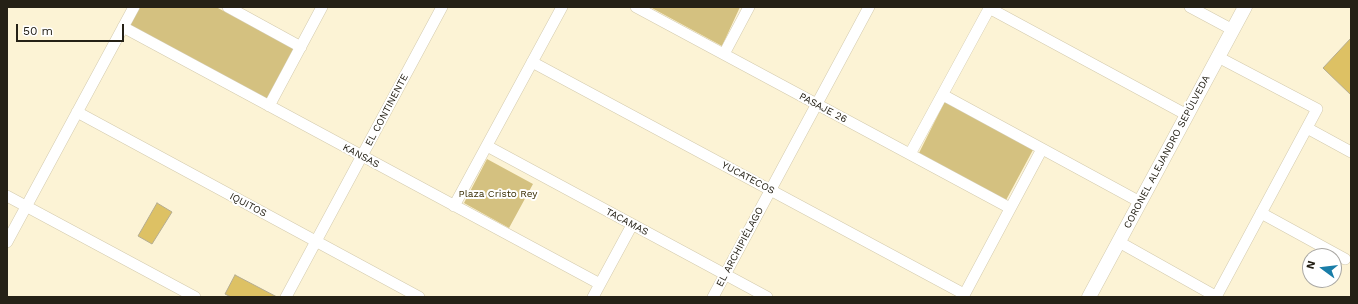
<!DOCTYPE html>
<html>
<head>
<meta charset="utf-8">
<style>
  body { margin:0 }
  #map { position:relative; width:1358px; height:304px; overflow:hidden; background:#fcf3d5; font-family:"Work Sans",sans-serif }
  canvas { display:block }
  .frame { position:absolute; inset:0; border:8px solid #252116; pointer-events:none }
  .north { position:absolute; left:1302px; top:248px; width:40px; height:40px; box-sizing:border-box; background:#fff; border:1px solid #a8a6a2; border-radius:50%; rotate:285deg; font-size:11px; font-weight:700; line-height:16px; text-align:center; color:#252116 }
  .north::after { content:''; display:block; margin:auto; width:14px; height:18px; background:#197da8; clip-path:polygon(50% 0,100% 100%,50% 72%,0 100%) }
  .scale { position:absolute; left:16px; top:24px; width:108px; height:18px; box-sizing:border-box; border:2px solid #252116; border-top:0; padding-left:5px; font-size:12px; line-height:14px; white-space:nowrap; color:#252116; -webkit-text-stroke:3px #fff; paint-order:stroke }
</style>
</head>
<body>
<div id="map">
<canvas width="1358" height="304"></canvas>
<div class="frame"></div>
<div class="north">N</div>
<div class="scale">50 m</div>
</div>
<script>
const c = document.querySelector('canvas').getContext('2d');
c.lineJoin = 'round';
function fill(path, color) {
  c.fillStyle = color;
  c.fill(path, 'evenodd');
}
function shape(rows) {
  const path = new Path2D();
  for (const r of rows) {
    path.moveTo(r[0], r[1]);
    for (let i = 2; i < r.length; i += 2) path.lineTo(r[i], r[i + 1]);
  }
  return path;
}
function trace(path, color, width, dash) {
  c.strokeStyle = color;
  c.lineWidth = width;
  c.lineCap = dash ? 'butt' : 'round';
  c.setLineDash(dash || []);
  c.stroke(path);
}
function label(font, color, halo, rows, align = 'center') {
  c.font = font + ' "Work Sans",sans-serif';
  c.lineWidth = 4;
  c.setLineDash([]);
  c.textBaseline = 'middle';
  c.strokeStyle = halo;
  c.fillStyle = color;
  for (const [text, x, y, turn = 0] of rows) {
    c.save();
    c.translate(x, y);
    c.rotate((+turn || 0) * Math.PI / 180);
    c.textAlign = isNaN(turn) ? turn : align;
    if (halo) c.strokeText(text, 0, 0);
    c.fillText(text, 0, 0);
    c.restore();
  }
}
const green = shape([
  [138,7,216,7,294,48,267,99,128,26],
  [650,7,740,7,722,46],
  [945,101,1034,148,1005,202,918,155],
  [487,159,533,184,509,228,464,203]
]);
const building = shape([
  [1351,38,1351,95,1323,68,1351,38],
  [157,203,172,212,152,244,138,236,157,203],
  [235,275,277,297,231,297,225,294,235,275]
]);
const minor = shape([
  [228,7,301,47],
  [636,7,1010,208],
  [1190,7,1233,30],
  [989,8,1187,115],
  [123,27,600,284],
  [724,54,749,7],
  [532,62,964,294],
  [943,95,1140,202],
  [269,106,322,7],
  [77,112,419,297],
  [1307,128,1351,152],
  [487,146,767,297],
  [910,154,990,7],
  [7,196,195,297],
  [454,206,562,7],
  [1261,213,1345,259],
  [7,242,134,7],
  [1119,242,1217,297],
  [286,297,442,7],
  [593,297,632,225],
  [713,297,869,7],
  [963,297,1042,149],
  [1216,297,1317,109,1218,57]
]);
const tertiary = shape([
  [1089,297,1245,7]
]);
const streetNames = [
  ["PASAJE 26",823,108,28],
  ["EL CONTINENTE",387,110,-62],
  ["CORONEL ALEJANDRO SEPÚLVEDA",1167,152,-62],
  ["KANSAS",361,156,28],
  ["YUCATECOS",748,178,28],
  ["IQUITOS",248,205,28],
  ["TACAMAS",627,222,28],
  ["EL ARCHIPIÉLAGO",740,247,-62]
];
const parkNames = [
  ["Plaza Cristo Rey",498,194]
];
fill(green, '#d4c180');
fill(building, '#ddc164');
trace(building, '#b5ac90', 1);
trace(minor, '#d3caad', 12);
trace(tertiary, '#d3caad', 15);
trace(minor, '#fff', 11);
trace(tertiary, '#fff', 14);
label('10px', '#252116', '#fff', streetNames);
label('10px', '#382d03', '#fff', parkNames);
</script>
</body>
</html>
